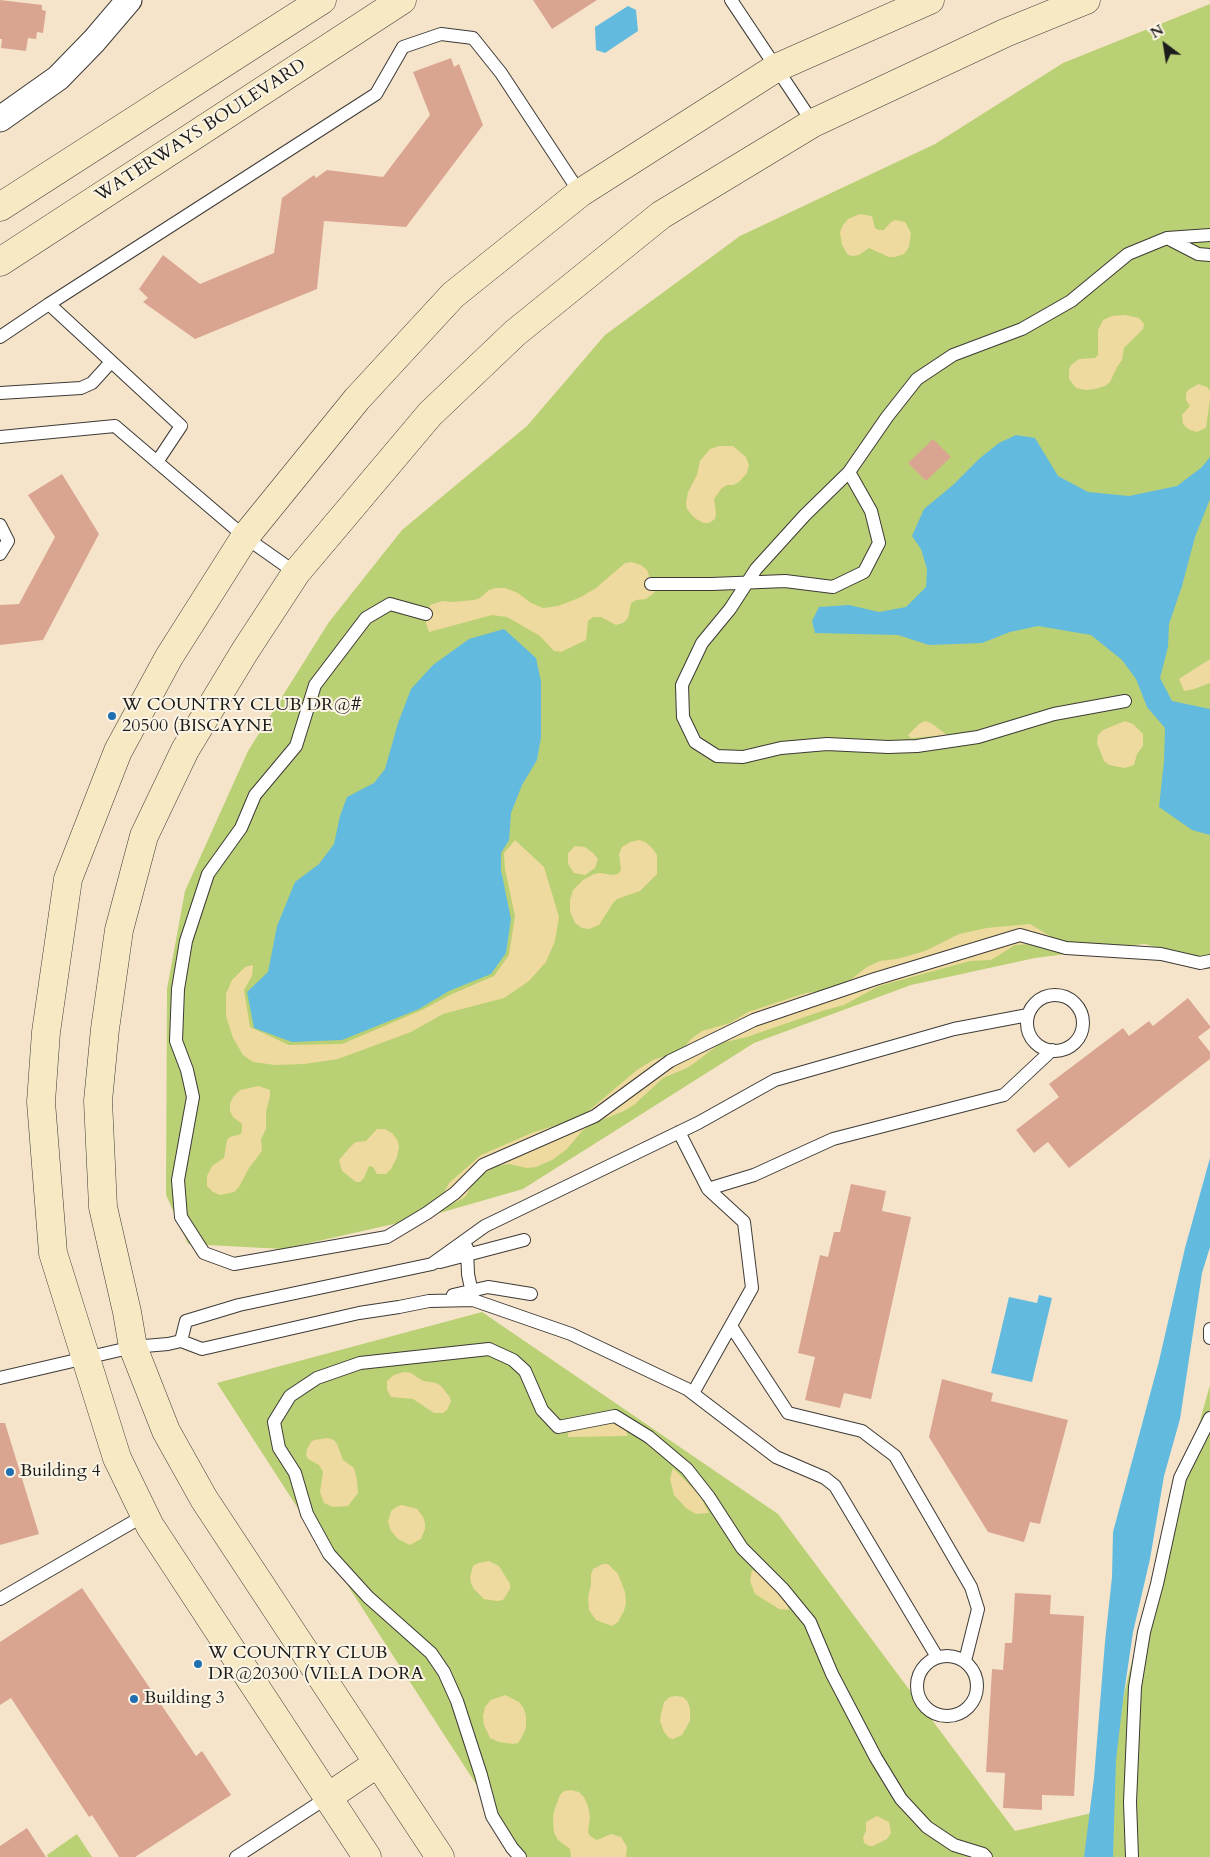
<!DOCTYPE html>
<html>
<head>
<meta charset="utf-8">
<style>
  body { margin:0 }
  #map { position:relative; width:1210px; height:1857px; overflow:hidden; background:#f6e4ca; font-family:Cardo,serif }
  canvas { display:block }
  .north { position:absolute; left:1140px; top:20px; width:50px; height:50px; -webkit-text-stroke:4px #fcf5e5; paint-order:stroke; rotate:329deg; font-size:14px; font-weight:700; line-height:20px; text-align:center; color:#1c1c1c }
  .north::after { content:''; display:block; margin:auto; width:18px; height:22px; background:#1c1c1c; clip-path:polygon(50% 0,100% 100%,50% 72%,0 100%) }
</style>
</head>
<body>
<div id="map">
<canvas width="1210" height="1857"></canvas>
<div class="north">N</div>
</div>
<script>
const c = document.querySelector('canvas').getContext('2d');
c.lineJoin = 'round';
function fill(path, color) {
  c.fillStyle = color;
  c.fill(path, 'evenodd');
}
function shape(rows) {
  const path = new Path2D();
  for (const r of rows) {
    if (r.length === 3) {
      path.moveTo(r[0] + r[2], r[1]);
      path.arc(r[0], r[1], r[2], 0, 2 * Math.PI);
      continue;
    }
    path.moveTo(r[0], r[1]);
    for (let i = 2; i < r.length; i += 2) path.lineTo(r[i], r[i + 1]);
  }
  return path;
}
function trace(path, color, width, dash) {
  c.strokeStyle = color;
  c.lineWidth = width;
  c.lineCap = dash ? 'butt' : 'round';
  c.setLineDash(dash || []);
  c.stroke(path);
}
function label(font, color, halo, rows, align = 'center') {
  c.font = font + ' Cardo,serif';
  c.lineWidth = 4;
  c.setLineDash([]);
  c.textBaseline = 'middle';
  c.strokeStyle = halo;
  c.fillStyle = color;
  for (const [text, x, y, turn = 0] of rows) {
    c.save();
    c.translate(x, y);
    c.rotate((+turn || 0) * Math.PI / 180);
    c.textAlign = isNaN(turn) ? turn : align;
    if (halo) c.strokeText(text, 0, 0);
    c.fillText(text, 0, 0);
    c.restore();
  }
}
const green = shape([
  [1210,4,1210,960,1144,944,1035,958,911,985,754,1043,523,1189,429,1216,283,1249,188,1244,166,1195,167,989,185,891,248,751,329,622,402,530,527,426,605,335,740,236,935,144,1063,63],
  [482,1312,778,1514,1015,1831,1096,1812,1130,1669,1210,1385,1210,1857,523,1857,217,1383],
  [77,1834,92,1857,48,1857,47,1855]
]);
const sand = shape([
  [860,214,872,216,875,228,879,230,884,230,891,222,895,220,905,222,911,233,909,247,904,254,895,257,889,257,869,248,859,255,853,256,848,255,842,245,840,232,843,225,848,219],
  [1125,315,1139,318,1144,324,1143,329,1124,348,1122,360,1117,367,1110,382,1105,386,1095,389,1086,390,1076,388,1069,379,1069,369,1071,365,1079,359,1095,358,1098,355,1098,330,1103,320,1112,316],
  [1198,384,1207,387,1210,391,1210,399,1206,428,1197,432,1190,430,1186,427,1183,424,1182,415,1190,406,1186,400,1186,394,1188,390],
  [719,446,733,446,746,457,749,465,747,473,739,482,733,485,727,485,721,489,714,499,716,514,715,519,709,523,704,523,696,519,691,514,687,509,686,503,688,492,697,475,700,461,710,449],
  [631,562,641,565,647,570,655,592,646,599,636,600,631,603,628,618,623,623,616,625,601,617,593,617,588,621,586,640,561,652,554,651,540,636,507,617,492,615,429,632,426,623,430,605,442,601,453,602,474,600,480,598,489,590,496,588,505,588,518,593,531,603,543,608,558,606,579,598,596,588,625,563],
  [1210,659,1210,683,1194,689,1184,691,1179,679],
  [925,721,931,723,947,735,911,738,908,735,919,724],
  [1125,721,1133,724,1143,734,1143,746,1137,754,1134,765,1125,768,1109,765,1104,761,1097,743,1098,735,1103,730],
  [515,840,544,867,559,917,555,941,546,962,529,981,504,998,443,1014,411,1032,338,1059,304,1064,275,1065,253,1062,243,1055,233,1038,226,1016,226,994,232,980,245,967,253,965,252,976,244,990,250,1027,289,1045,342,1044,422,1010,452,994,494,976,509,955,515,916,505,869,504,853],
  [639,840,645,842,652,848,657,855,657,874,640,891,617,899,613,903,599,925,589,929,582,928,575,923,570,911,570,900,573,890,583,880,594,874,600,873,612,875,618,874,621,870,619,854,622,847,630,842],
  [575,846,585,847,593,853,598,859,595,868,585,875,574,873,568,864,568,853],
  [1030,924,1055,939,1066,942,1059,953,1032,944,1015,945,991,960,970,961,879,986,844,1005,822,1011,747,1037,721,1043,689,1067,663,1078,635,1104,624,1111,594,1123,582,1131,567,1149,552,1160,536,1167,527,1168,509,1164,496,1166,482,1175,472,1185,466,1196,462,1199,451,1204,442,1196,449,1183,481,1155,534,1132,561,1124,586,1113,637,1070,653,1060,682,1050,691,1039,702,1031,730,1023,748,1012,806,993,828,990,850,980,867,967,880,961,897,959,925,951,959,934,987,928],
  [258,1086,270,1090,270,1096,266,1112,266,1129,261,1139,262,1151,249,1168,239,1187,234,1192,220,1195,213,1192,207,1186,207,1176,212,1166,224,1158,227,1140,230,1137,241,1134,242,1129,242,1124,233,1117,230,1111,230,1104,233,1097,240,1090],
  [377,1129,385,1129,392,1133,398,1141,399,1147,397,1157,391,1169,386,1174,377,1174,373,1167,369,1166,364,1178,360,1182,356,1182,342,1171,339,1160,351,1146,356,1142,366,1141],
  [404,1372,411,1373,423,1381,436,1383,441,1386,449,1396,451,1401,447,1410,443,1413,434,1413,413,1399,391,1397,387,1390,387,1381,394,1375],
  [614,1422,625,1428,628,1436,568,1437,568,1433,575,1429],
  [328,1438,334,1440,337,1444,343,1460,354,1468,357,1480,358,1493,348,1506,333,1507,324,1503,320,1492,323,1472,319,1465,308,1459,306,1455,307,1449,311,1442,314,1440],
  [673,1468,700,1496,709,1513,696,1514,686,1508,674,1495,670,1479],
  [402,1505,417,1509,423,1517,425,1523,425,1529,421,1539,410,1545,398,1539,391,1531,388,1522,391,1511,398,1506],
  [489,1561,499,1566,510,1584,510,1589,503,1600,497,1601,484,1599,474,1589,471,1583,470,1577,473,1566,478,1563],
  [603,1564,608,1564,618,1574,625,1592,626,1603,624,1611,618,1622,612,1626,596,1620,589,1610,588,1597,591,1585,591,1575,593,1569],
  [752,1570,762,1576,785,1600,789,1610,779,1609,755,1594,750,1581],
  [505,1695,519,1702,524,1709,526,1716,526,1728,522,1737,518,1743,513,1744,499,1742,490,1738,484,1725,483,1716,485,1707,491,1700],
  [676,1696,683,1697,688,1702,690,1709,690,1721,682,1735,673,1739,669,1738,664,1732,660,1721,661,1714,664,1702,670,1697],
  [571,1790,579,1792,584,1797,588,1806,590,1817,588,1832,590,1836,597,1840,611,1834,621,1837,627,1847,626,1857,571,1857,570,1849,558,1840,554,1833,553,1818,554,1811,560,1795,564,1791],
  [877,1816,889,1822,891,1833,887,1839,873,1846,870,1846,864,1843,863,1837,866,1831,866,1822]
]);
const water = shape([
  [628,6,636,10,638,31,605,53,596,50,595,27],
  [1016,435,1035,438,1058,476,1088,492,1129,496,1177,486,1202,467,1210,457,1210,499,1195,537,1182,586,1169,624,1168,647,1160,678,1172,701,1210,709,1210,835,1192,830,1159,807,1164,761,1165,728,1147,707,1136,679,1122,660,1091,635,1038,626,1010,632,982,643,929,645,898,635,815,633,812,621,819,607,849,605,879,612,906,607,926,587,927,569,921,549,912,536,924,509,953,485,980,458,999,443],
  [504,629,536,658,541,682,541,737,537,760,522,785,511,813,509,840,501,853,501,870,511,919,506,953,491,974,449,991,419,1009,342,1040,292,1042,254,1028,247,992,268,972,277,926,295,882,319,864,334,844,340,816,347,797,374,783,385,769,398,723,411,689,433,665,469,639],
  [1210,1158,1210,1247,1202,1273,1180,1419,1164,1476,1150,1559,1133,1632,1123,1700,1116,1760,1113,1857,1084,1857,1094,1778,1105,1642,1112,1577,1113,1532,1159,1361,1185,1248],
  [1039,1295,1052,1298,1032,1382,991,1373,1009,1297,1037,1303]
]);
const building = shape([
  [0,0,42,5,42,10,46,11,43,33,37,32,36,39,28,38,26,51,1,48,2,39,0,39],
  [533,0,597,0,552,29],
  [451,58,454,67,459,64,483,125,406,227,324,221,317,289,195,339,143,302,148,298,139,289,163,255,200,284,274,253,282,198,314,175,316,178,327,170,383,177,430,115,413,72],
  [933,439,951,457,926,481,908,463],
  [62,474,99,534,43,640,0,645,0,605,19,604,55,537,28,495],
  [1188,998,1210,1026,1210,1028,1198,1037,1210,1052,1210,1059,1069,1168,1048,1142,1034,1153,1016,1130,1059,1097,1049,1084,1123,1028,1129,1036,1149,1021,1153,1026],
  [851,1184,886,1191,882,1211,911,1217,871,1399,844,1393,840,1408,805,1400,815,1357,798,1353,820,1255,828,1257,834,1232,840,1232],
  [942,1379,993,1393,991,1401,1068,1420,1040,1524,1030,1522,1024,1542,988,1532,929,1437],
  [0,1423,5,1423,39,1534,0,1545],
  [82,1588,196,1756,202,1751,231,1795,135,1857,119,1857,92,1815,89,1817,11,1698,0,1705,0,1642],
  [1015,1593,1051,1595,1050,1614,1084,1616,1074,1796,1042,1795,1042,1810,1003,1808,1005,1773,986,1772,992,1669,1003,1670,1005,1643,1012,1643],
  [27,1828,46,1857,0,1857,0,1846]
]);
const lane = shape([
  [731,0,813,123],
  [1167,238,1198,254,1210,255],
  [0,337,49,304],
  [0,393,81,388,92,383,111,362],
  [0,437,115,426,245,537,296,573],
  [157,462,181,426,49,304,376,94,403,47,441,34,473,38,501,73,580,193],
  [0,525,8,541,0,554],
  [651,584,712,584,785,581,833,587,864,572,879,543,871,511,849,472],
  [426,614,390,604,366,618,315,685,296,746,255,795,241,828,208,874,186,941,178,989,176,1041,187,1070,193,1097,178,1180,181,1217,204,1253,234,1264,387,1237,427,1213,455,1193,483,1165,595,1116,670,1061,754,1020,875,979,1020,935,1066,948,1161,954,1200,963,1210,961],
  [1125,701,1054,714,978,737,917,746,888,747,827,744,781,748,743,757,717,756,695,742,683,717,682,685,702,643,730,609,756,569,805,515,849,472,887,417,917,379,953,355,1022,329,1071,301,1128,254,1167,238,1210,235],
  [1055,1023,28],
  [679,1132,708,1189],
  [467,1248,468,1274,473,1298],
  [440,1262,524,1240],
  [453,1295,488,1287,531,1294],
  [731,1326,788,1413,862,1431,895,1456,971,1587,978,1609,965,1661],
  [1210,1329,1210,1338],
  [0,1378,133,1347,168,1344,181,1341],
  [693,1393,752,1288,744,1222,708,1189,754,1175,833,1139,1004,1095,1052,1050],
  [0,1599,145,1515],
  [947,1686,30],
  [937,1657,835,1486,825,1478,776,1457,687,1389,571,1334,473,1300,429,1301,399,1307,359,1313,202,1349,181,1341,186,1321,239,1305,432,1264,485,1226,698,1123,775,1080,954,1029,1028,1015],
  [236,1857,328,1797],
  [520,1857,512,1848,492,1816,481,1775,457,1701,444,1672,431,1653,368,1597,329,1554,307,1514,295,1473,279,1448,274,1422,290,1396,317,1378,360,1363,489,1349,513,1360,525,1371,542,1410,558,1427,615,1416,649,1437,687,1469,709,1497,742,1548,783,1589,810,1622,832,1674,876,1758,901,1799,927,1827,954,1845,983,1854,986,1857],
  [1132,1857,1130,1802,1135,1687,1144,1632,1157,1584,1180,1478,1210,1418]
]);
const street = shape([
  [0,119,58,78,94,41,129,0]
]);
const secondary = shape([
  [0,207,322,0],
  [0,262,402,0],
  [328,1797,378,1763],
  [367,1857,150,1526,117,1458,53,1253,41,1102,46,1032,68,879,118,751,169,657,245,537,357,399,453,295,580,193,776,68,930,0],
  [440,1857,204,1499,166,1431,133,1347,127,1312,103,1207,98,1101,105,1029,119,930,144,836,185,750,245,651,296,573,430,414,515,333,661,215,813,123,1005,33,1086,0]
]);
const markers = [
  [112,716,5,"#1f6fb2"],
  [10,1472,5,"#1f6fb2"],
  [198,1664,5,"#1f6fb2"],
  [134,1699,5,"#1f6fb2"]
];
const streetNames = [
  ["WATERWAYS BOULEVARD",201,131,-33]
];
const poiNames = [
  ["W COUNTRY CLUB DR@#",122,706],
  ["20500 (BISCAYNE",122,727],
  ["Building 4",20,1472],
  ["W COUNTRY CLUB",208,1654],
  ["DR@20300 (VILLA DORA",208,1675],
  ["Building 3",144,1699]
];
fill(green, '#bad074');
fill(sand, '#eeda9e');
fill(water, '#62badf');
fill(building, '#d9a591');
trace(lane, '#3d3a36', 14);
trace(street, '#3d3a36', 27);
trace(secondary, '#3d3a36', 29);
trace(lane, '#fff', 12);
trace(street, '#fff', 25);
trace(secondary, '#f7e9c3', 28);
for (const [x, y, r, color] of markers) {
  const dot = new Path2D();
  dot.arc(x, y, r, 0, 2 * Math.PI);
  c.fillStyle = color;
  c.fill(dot);
  trace(dot, '#fcf5e5', 2);
}
label('18px', '#1c1c1c', '#fcf5e5', streetNames);
label('18px', '#1c1c1c', '#fcf5e5', poiNames, 'left');
</script>
</body>
</html>
